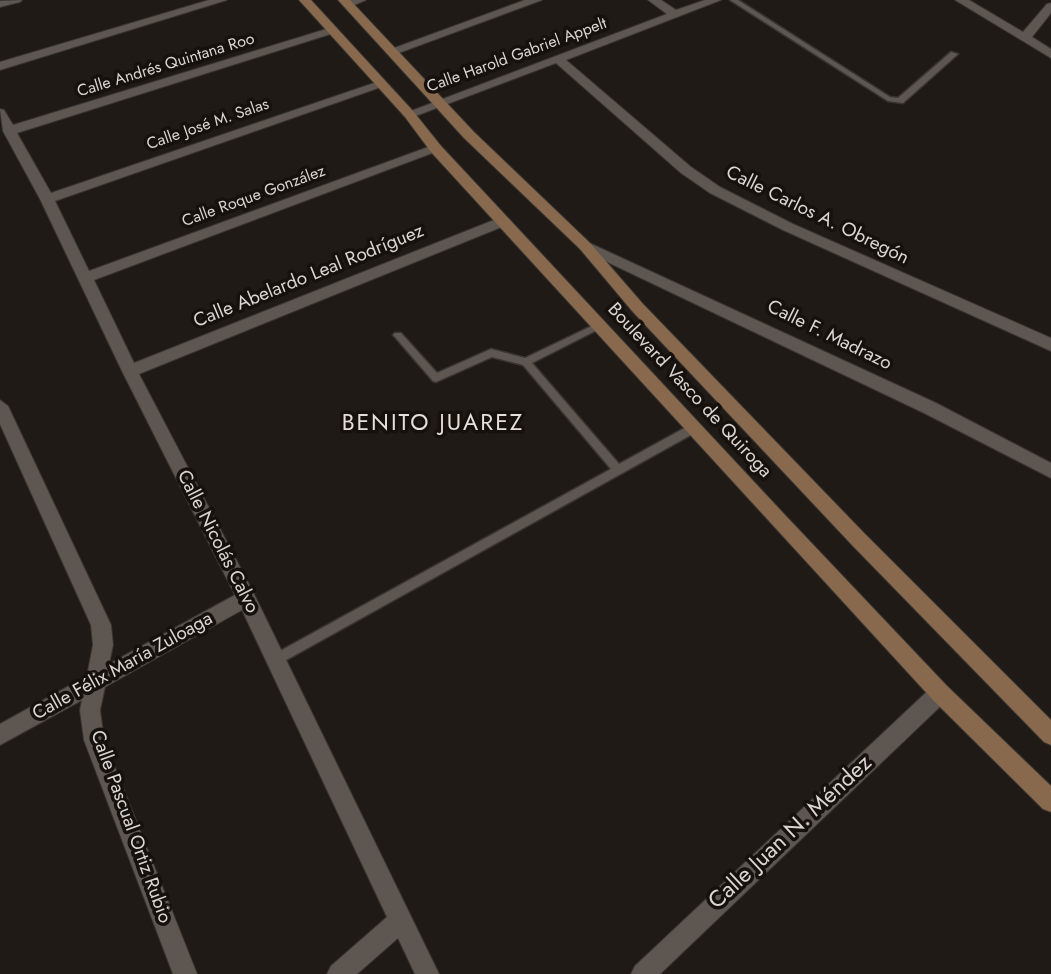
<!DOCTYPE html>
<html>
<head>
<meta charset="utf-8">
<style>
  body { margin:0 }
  canvas { display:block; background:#201a16 }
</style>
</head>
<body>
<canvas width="1051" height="974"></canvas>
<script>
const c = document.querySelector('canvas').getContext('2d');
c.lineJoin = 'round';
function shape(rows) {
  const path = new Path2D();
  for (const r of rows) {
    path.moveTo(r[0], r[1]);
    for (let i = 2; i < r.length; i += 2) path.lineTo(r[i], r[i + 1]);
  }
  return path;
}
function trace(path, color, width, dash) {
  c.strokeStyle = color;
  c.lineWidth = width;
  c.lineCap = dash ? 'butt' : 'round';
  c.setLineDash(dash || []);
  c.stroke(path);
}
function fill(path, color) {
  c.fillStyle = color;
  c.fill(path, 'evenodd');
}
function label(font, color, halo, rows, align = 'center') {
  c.font = font + ' Jost,sans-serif';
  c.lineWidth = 7;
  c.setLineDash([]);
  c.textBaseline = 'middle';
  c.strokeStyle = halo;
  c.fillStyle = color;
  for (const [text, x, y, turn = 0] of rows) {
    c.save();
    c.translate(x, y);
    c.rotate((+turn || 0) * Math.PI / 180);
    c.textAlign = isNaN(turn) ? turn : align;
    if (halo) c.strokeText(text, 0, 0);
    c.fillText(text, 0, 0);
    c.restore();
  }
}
const lane = shape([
  [730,0,738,0,890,97,898,98,951,52,958,54,903,103,888,101,730,0],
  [600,322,603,323,605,325,603,327,532,363,619,464,690,425,698,425,699,428,698,431,279,664,275,666,271,664,269,660,271,656,611,469,523,365,492,357,436,382,433,381,395,337,393,335,395,333,401,333,437,373,491,349,525,358,600,322]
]);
const street = shape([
  [22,0,20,2,0,7,0,1,22,0],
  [209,0,227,0,0,70,0,62,209,0],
  [349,0,366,0,352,6,344,6,344,2,349,0],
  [525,0,542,0,396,54,386,51,525,0],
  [648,0,661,0,676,10,705,0,721,0,566,60,691,167,720,187,793,224,1051,338,1051,351,783,230,710,193,681,173,556,63,413,117,405,117,403,114,667,14,648,0],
  [955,0,969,0,1023,32,1047,4,1051,3,1051,13,1032,37,1051,49,1051,58,955,0],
  [333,27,337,28,337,32,17,133,51,193,377,82,387,85,55,201,89,271,431,146,441,146,443,149,94,280,134,363,499,218,504,216,511,221,509,224,139,374,253,592,439,974,415,974,398,938,357,974,327,974,331,966,387,917,242,610,105,687,100,710,104,740,197,974,173,974,84,740,80,710,82,700,0,745,0,724,87,676,93,645,91,625,0,424,0,400,8,406,111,625,113,645,109,664,235,595,122,371,40,199,3,131,0,109,4,110,13,125,333,27],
  [585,241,936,403,1051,463,1051,478,924,413,580,249,578,246,580,243,585,241],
  [940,683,947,686,950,693,947,700,660,974,631,974,635,966,933,686,940,683]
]);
const secondary = shape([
  [299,0,311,0,413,111,441,146,785,515,947,686,1051,786,1051,812,1043,809,933,700,431,152,405,117,299,0],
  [338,0,350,0,474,132,590,243,643,304,864,533,1051,720,1051,745,1044,742,852,545,633,312,580,249,464,138,338,0]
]);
const farStreetnames = [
  ["Calle Harold Gabriel Appelt",517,56,-20],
  ["Calle Andrés Quintana Roo",166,66,-17],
  ["Calle José M. Salas",208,125,-19],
  ["Calle Roque González",254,197,-20]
];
const streetNames = [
  ["Calle Carlos A. Obregón",817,216,26],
  ["Calle Abelardo Leal Rodríguez",309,277,-22],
  ["Calle F. Madrazo",829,336,26],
  ["Boulevard Vasco de Quiroga",689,391,47],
  ["Calle Nicolás Calvo",217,542,63],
  ["Calle Félix María Zuloaga",123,667,-29],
  ["Calle Pascual Ortiz Rubio",130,827,70]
];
const quarterNames = [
  ["BENITO JUAREZ",433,424]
];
const nearStreetnames = [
  ["Calle Juan N. Méndez",791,833,-43]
];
trace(lane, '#373431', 3);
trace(street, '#373431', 2);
trace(secondary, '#373431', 2);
fill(lane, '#5d5651');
fill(street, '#5d5651');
fill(secondary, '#88694d');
label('16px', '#d9d5d3', '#16110d', farStreetnames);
label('19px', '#d9d5d3', '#16110d', streetNames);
c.letterSpacing = '2px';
label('23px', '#e6ded8', '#16110d', quarterNames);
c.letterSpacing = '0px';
label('23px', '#d9d5d3', '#16110d', nearStreetnames);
</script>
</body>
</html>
